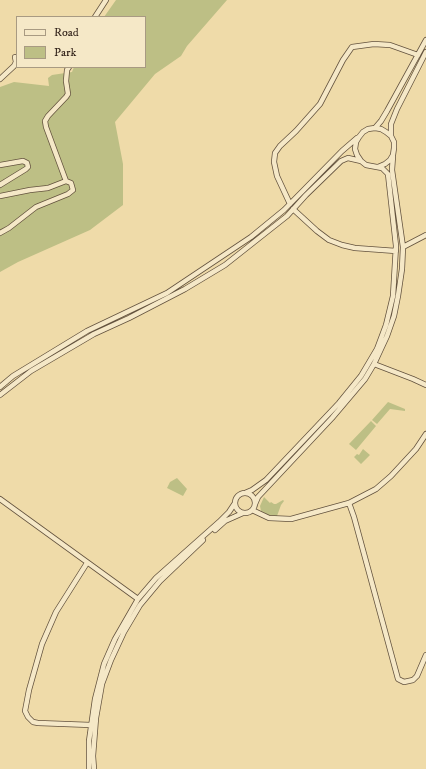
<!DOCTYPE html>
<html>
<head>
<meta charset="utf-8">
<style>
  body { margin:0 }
  #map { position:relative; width:426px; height:769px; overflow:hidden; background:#efdba9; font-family:"IM FELL DW Pica",serif }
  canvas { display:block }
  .legend { position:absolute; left:16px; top:16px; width:130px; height:52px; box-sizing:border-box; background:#f5e8c7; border:1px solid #a89a82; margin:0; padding:5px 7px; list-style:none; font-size:12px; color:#34241b }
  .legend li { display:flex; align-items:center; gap:8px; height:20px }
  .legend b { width:20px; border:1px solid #a89a82 }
</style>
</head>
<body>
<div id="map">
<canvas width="426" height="769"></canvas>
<ul class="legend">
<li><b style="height:5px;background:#f5e8c7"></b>Road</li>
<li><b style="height:11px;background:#bdbf85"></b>Park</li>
</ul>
</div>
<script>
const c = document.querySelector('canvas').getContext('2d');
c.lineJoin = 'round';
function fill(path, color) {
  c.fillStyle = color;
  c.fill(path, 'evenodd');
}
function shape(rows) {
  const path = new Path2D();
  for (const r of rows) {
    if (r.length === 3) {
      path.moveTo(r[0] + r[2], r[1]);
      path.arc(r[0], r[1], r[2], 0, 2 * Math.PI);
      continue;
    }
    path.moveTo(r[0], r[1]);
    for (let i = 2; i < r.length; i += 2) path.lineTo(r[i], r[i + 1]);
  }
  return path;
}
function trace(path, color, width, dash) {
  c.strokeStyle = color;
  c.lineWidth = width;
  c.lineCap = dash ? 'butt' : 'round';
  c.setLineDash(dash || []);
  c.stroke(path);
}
const green = shape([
  [116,0,227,0,187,46,181,56,155,74,115,122,123,164,123,205,90,230,18,262,0,272,0,87,14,82,49,86,48,78,52,75,72,72,74,67,145,67,145,17,104,17],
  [388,402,405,409,405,411,390,409,377,424,372,420],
  [371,421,376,426,356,450,349,444],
  [363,449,370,455,361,464,354,457,357,454,359,455],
  [177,478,187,489,183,496,167,488,170,482],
  [264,497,270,503,271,502,274,504,276,504,283,500,284,501,281,505,277,516,268,515,261,511,260,506]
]);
const minor = shape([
  [95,17,106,0],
  [0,79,14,66,16,62,15,57],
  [375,128,381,121,387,111,426,40],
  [391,136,391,124,397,109,426,52],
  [0,165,23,161,27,163,28,167,26,169,0,185],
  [66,181,46,127,45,121,48,116,66,97,68,94,66,81,67,70,69,67],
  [0,196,30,190,48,188,66,181,71,183,73,190,68,194,36,207,9,228,0,233],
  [290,204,277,176,274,162,275,153,280,146,296,131,320,104,343,60,352,47,374,44,390,45,418,55],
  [293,209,317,231,329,240,342,245,355,248,396,251],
  [403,247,426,235],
  [374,364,413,379,426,385],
  [0,387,13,376,87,331,167,293,251,237,284,210,342,151,357,138],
  [0,395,31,371,94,334,129,318,185,289,225,265,287,216,306,195,341,161,348,158,361,161],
  [245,503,10],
  [245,493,252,490,266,480,339,403,361,376,377,349,386,325,393,296,396,246,388,174,382,168,366,165,361,161,357,155,355,149,356,142,359,137,363,132,368,129,375,128,381,129,386,132,391,136,394,142,394,148,393,155,390,160,385,164,378,167],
  [0,499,138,599],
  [349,503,354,517,398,679,404,682,413,680,417,676,426,655],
  [255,504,258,497,332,418,365,379,374,364,387,336,394,316,398,296,402,269,403,247,392,170,393,156],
  [252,510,269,518,291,519,349,503,376,489,391,476,416,449,426,434],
  [215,530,225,521,243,513],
  [87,563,56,612,42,644,29,690,25,711,28,717,33,722,38,723,91,725],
  [89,769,89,741,95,699,104,664,115,639,138,599,156,578,219,522,229,512,235,503],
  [94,769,93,756,96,718,102,684,111,660,124,632,140,605,160,581,203,540]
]);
fill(green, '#bdbf85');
trace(minor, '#63523e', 6);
trace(minor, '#f5e8c7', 4.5);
</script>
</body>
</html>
